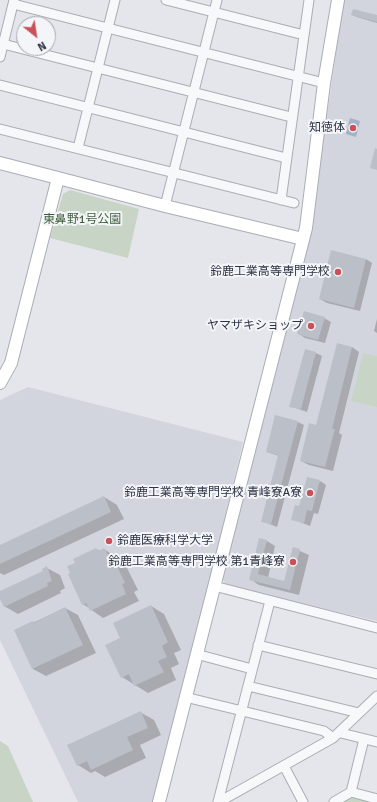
<!DOCTYPE html>
<html>
<head>
<meta charset="utf-8">
<style>
  body { margin:0 }
  #map { position:relative; width:377px; height:802px; overflow:hidden; background:#e4e6eb; font-family:Signika,sans-serif }
  canvas { display:block }
  .north { position:absolute; left:16px; top:16px; width:40px; height:40px; box-sizing:border-box; background:#f4f5f8; border:1px solid #a4a7b0; border-radius:50%; rotate:150deg; font-size:11px; font-weight:700; line-height:16px; text-align:center; color:#2c3343 }
  .north::after { content:''; display:block; margin:auto; width:14px; height:18px; background:#c9515a; clip-path:polygon(50% 0,100% 100%,50% 72%,0 100%) }
</style>
</head>
<body>
<div id="map">
<canvas width="377" height="802"></canvas>
<div class="north">N</div>
</div>
<script>
const c = document.querySelector('canvas').getContext('2d');
c.lineJoin = 'round';
function fill(path, color) {
  c.fillStyle = color;
  c.fill(path, 'evenodd');
}
function shape(rows) {
  const path = new Path2D();
  for (const r of rows) {
    path.moveTo(r[0], r[1]);
    for (let i = 2; i < r.length; i += 2) path.lineTo(r[i], r[i + 1]);
  }
  return path;
}
function trace(path, color, width, dash) {
  c.strokeStyle = color;
  c.lineWidth = width;
  c.lineCap = dash ? 'butt' : 'round';
  c.setLineDash(dash || []);
  c.stroke(path);
}
function label(font, color, halo, rows, align = 'center') {
  c.font = font + ' Signika,"Noto Sans JP",sans-serif';
  c.lineWidth = 4;
  c.setLineDash([]);
  c.textBaseline = 'middle';
  c.strokeStyle = halo;
  c.fillStyle = color;
  for (const [text, x, y, turn = 0] of rows) {
    c.save();
    c.translate(x, y);
    c.rotate((+turn || 0) * Math.PI / 180);
    c.textAlign = isNaN(turn) ? turn : align;
    if (halo) c.strokeText(text, 0, 0);
    c.fillText(text, 0, 0);
    c.restore();
  }
}
const built = shape([
  [344,0,377,0,377,621,226,586,222,577,310,230],
  [28,387,243,442,156,802,78,802,0,640,0,400]
]);
const green = shape([
  [70,190,139,209,128,258,50,238,63,194],
  [363,353,377,356,377,407,351,401],
  [0,741,8,746,33,802,0,802],
  [350,795,377,802,337,802]
]);
const water = shape([
  [350,118,360,121,356,137,346,134]
]);
const shadow = shape([
  [352,15,377,16,377,23,357,17],
  [366,259,372,263,360,311,327,303,320,299],
  [324,318,331,322,325,343,305,338,299,334],
  [377,319,377,333,374,331],
  [352,347,359,352,339,433,342,435,333,471,309,465,301,461],
  [316,353,322,356,307,412,290,406],
  [298,422,304,425,277,527,262,521,279,456,267,452],
  [320,481,326,485,318,514,314,513,310,526,292,519],
  [104,497,117,505,124,519,4,575,0,573,0,546],
  [267,541,275,546,268,578,285,582,293,548,309,555,299,595,259,585,250,579],
  [96,549,100,551,104,549,124,562,138,590,134,592,139,601,103,618,83,604,76,563],
  [47,568,60,575,65,588,60,591,61,593,18,614,4,606,0,597,0,592,44,571],
  [151,606,164,614,181,650,174,653,179,664,171,668,176,680,148,693,122,677,121,638],
  [65,608,78,615,96,653,46,676,33,669,15,631],
  [140,712,154,720,161,735,140,745,146,758,105,777,95,771,91,773,78,765]
]);
const building = shape([
  [353,9,377,15,377,22,351,15],
  [375,148,377,149,377,170,370,168],
  [331,250,366,259,354,308,319,299],
  [304,311,325,317,318,340,297,334],
  [337,343,352,347,332,429,335,429,325,467,300,461,309,423,316,425],
  [305,349,316,352,301,409,289,407],
  [275,415,298,421,271,524,261,522,278,455,266,452],
  [307,477,320,480,312,511,307,510,304,523,291,520,295,505,299,506],
  [104,496,111,512,0,564,0,545],
  [259,538,267,540,258,574,284,581,293,547,300,549,290,590,249,580],
  [96,548,98,551,104,548,108,555,111,553,125,583,122,584,126,594,90,611,86,603,82,605,68,574,70,573,67,566,75,563,73,559],
  [47,566,52,581,47,583,48,586,4,607,0,599,0,591,43,571,42,569],
  [151,605,168,642,162,646,167,657,158,661,164,672,134,686,129,674,121,678,105,645,120,638,113,623],
  [65,607,83,645,32,669,14,630,33,621,34,623],
  [141,711,148,728,127,737,133,750,91,770,87,761,77,766,67,745]
]);
const street = shape([
  [166,0,304,35],
  [13,4,324,83],
  [3,44,291,117],
  [0,57,14,0],
  [0,85,286,158],
  [0,129,294,203],
  [78,148,115,0],
  [281,200,309,0],
  [165,206,217,0],
  [214,586,377,628],
  [258,645,377,674],
  [196,654,252,669],
  [248,686,359,713],
  [185,697,324,731,333,738],
  [341,733,377,742],
  [284,766,303,802],
  [351,792,364,739],
  [218,802,270,601],
  [219,802,333,738,377,696],
  [334,802,351,792,377,799]
]);
const secondary = shape([
  [0,163,58,178],
  [0,383,11,363,58,178,165,206,303,239],
  [159,802,306,228,324,83,338,0]
]);
const markers = [
  [353,128,4,"#c9515a"],
  [338,272,4,"#c9515a"],
  [311,326,4,"#c9515a"],
  [310,493,4,"#c9515a"],
  [109,541,4,"#c9515a"],
  [293,562,4,"#c9515a"]
];
const poiNames = [
  ["知徳体",345,128],
  ["鈴鹿工業高等専門学校",330,272],
  ["ヤマザキショップ",303,326],
  ["鈴鹿工業高等専門学校 青峰寮A寮",302,493],
  ["鈴鹿医療科学大学",117,541,"left"],
  ["鈴鹿工業高等専門学校 第1青峰寮",285,562]
];
const parkNames = [
  ["東鼻野1号公園",82,220]
];
fill(built, '#d2d5dd');
fill(green, '#c8d5c6');
fill(water, '#a1b2c9');
fill(shadow, '#0003');
fill(building, '#bbbfc8');
trace(street, '#a9adb5', 11);
trace(secondary, '#a9adb5', 14);
trace(street, '#f7f8fa', 9);
trace(secondary, '#fff', 12);
for (const [x, y, r, color] of markers) {
  const dot = new Path2D();
  dot.arc(x, y, r, 0, 2 * Math.PI);
  c.fillStyle = color;
  c.fill(dot);
  trace(dot, '#f4f5f8', 1.5);
}
label('12px', '#2c3343', '#f4f5f8', poiNames, 'right');
label('12px', '#3e5e3a', '#f4f5f8', parkNames);
</script>
</body>
</html>
